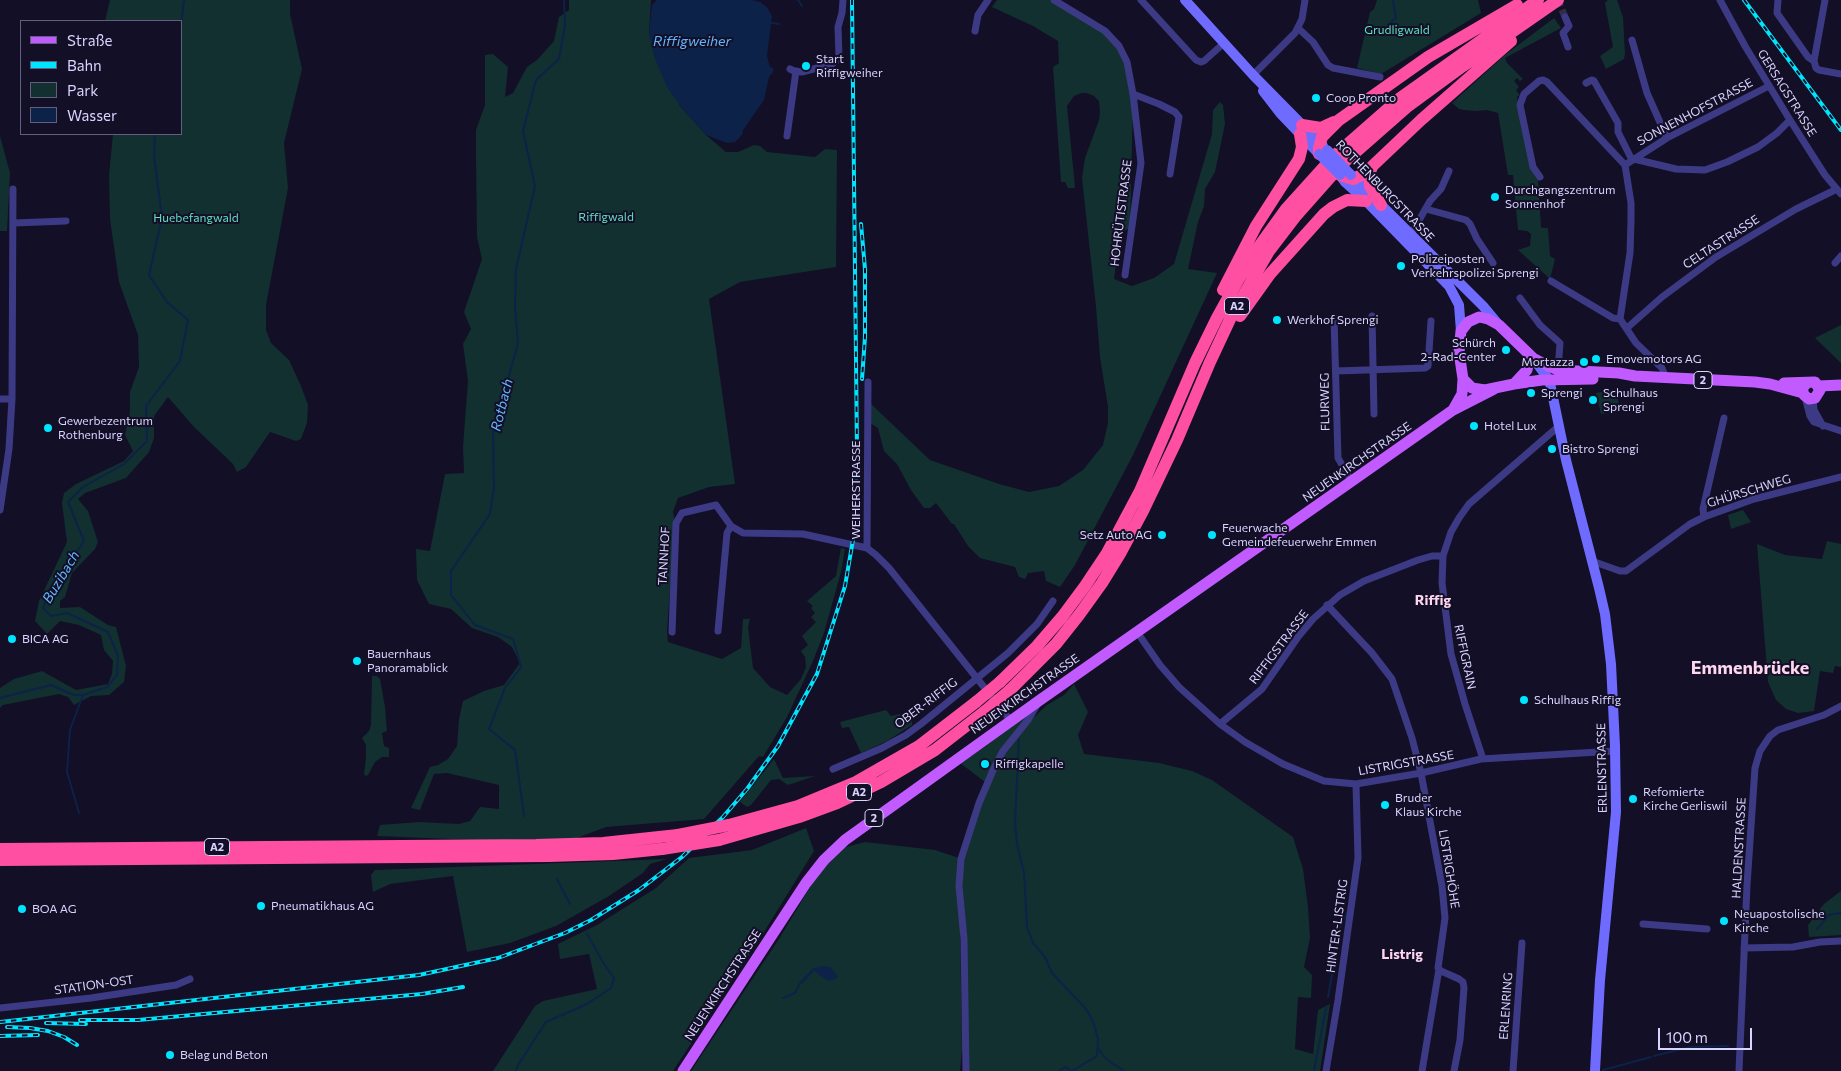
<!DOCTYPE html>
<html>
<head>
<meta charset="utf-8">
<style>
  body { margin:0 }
  #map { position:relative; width:1841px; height:1071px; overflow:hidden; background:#130f26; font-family:Commissioner,sans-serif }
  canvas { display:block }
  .legend { position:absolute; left:20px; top:20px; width:162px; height:115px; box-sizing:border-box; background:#130f26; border:1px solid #625e7d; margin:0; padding:6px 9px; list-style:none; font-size:15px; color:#d9d4ff }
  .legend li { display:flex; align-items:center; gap:10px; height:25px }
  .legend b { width:25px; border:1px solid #625e7d }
  .scale { position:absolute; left:1658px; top:1028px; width:94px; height:22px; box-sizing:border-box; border:2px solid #d9d4ff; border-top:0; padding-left:6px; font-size:15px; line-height:18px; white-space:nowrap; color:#d9d4ff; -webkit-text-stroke:4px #130f26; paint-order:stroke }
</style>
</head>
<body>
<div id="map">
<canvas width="1841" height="1071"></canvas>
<ul class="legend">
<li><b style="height:6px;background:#c25bff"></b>Straße</li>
<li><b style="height:6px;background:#00e5ff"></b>Bahn</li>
<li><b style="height:14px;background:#12302f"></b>Park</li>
<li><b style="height:14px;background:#0c2248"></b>Wasser</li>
</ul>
<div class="scale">100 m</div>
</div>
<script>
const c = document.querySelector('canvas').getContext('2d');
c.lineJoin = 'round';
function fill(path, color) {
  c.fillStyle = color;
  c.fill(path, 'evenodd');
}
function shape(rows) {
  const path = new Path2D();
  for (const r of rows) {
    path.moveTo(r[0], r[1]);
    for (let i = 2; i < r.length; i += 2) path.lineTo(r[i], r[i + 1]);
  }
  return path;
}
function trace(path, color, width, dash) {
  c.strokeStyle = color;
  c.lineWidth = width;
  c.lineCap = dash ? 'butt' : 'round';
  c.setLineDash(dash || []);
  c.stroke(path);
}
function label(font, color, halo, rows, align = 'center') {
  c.font = font + ' Commissioner,sans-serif';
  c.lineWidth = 4;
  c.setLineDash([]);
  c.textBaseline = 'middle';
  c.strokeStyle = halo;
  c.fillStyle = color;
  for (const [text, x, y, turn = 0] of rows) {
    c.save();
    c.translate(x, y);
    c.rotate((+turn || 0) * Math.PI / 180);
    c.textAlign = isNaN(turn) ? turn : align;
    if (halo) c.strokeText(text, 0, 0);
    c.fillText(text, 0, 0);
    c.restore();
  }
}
const green = shape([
  [110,0,290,0,290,14,302,69,284,143,288,188,266,305,266,330,271,343,289,360,301,386,308,405,307,423,301,439,296,441,270,432,246,467,237,472,233,464,194,427,168,397,154,416,154,438,149,452,126,478,85,493,78,499,88,511,98,542,95,549,72,573,65,597,60,601,60,608,80,607,108,625,116,627,126,666,124,682,109,695,91,696,74,705,68,697,59,694,3,705,0,708,0,688,14,679,42,671,76,690,108,684,112,674,113,661,104,650,101,635,79,625,60,621,47,634,35,621,39,601,67,542,62,503,64,493,76,484,124,461,133,451,125,435,130,411,130,392,139,367,138,335,119,282,110,219,109,175,113,134,181,134,181,21,105,21],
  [569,0,651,0,649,33,680,106,706,135,726,152,738,152,754,145,760,146,767,152,815,157,825,149,837,150,836,267,740,282,709,299,735,484,709,487,678,498,673,512,675,522,667,631,668,642,722,659,741,648,743,619,750,619,748,627,753,668,770,687,787,695,801,679,806,667,805,657,801,651,808,645,802,636,816,622,811,617,815,613,811,608,813,606,807,601,836,576,841,548,845,549,841,572,824,633,813,661,787,717,763,757,759,756,704,819,606,827,574,839,475,840,377,836,380,825,419,822,459,824,470,821,480,807,499,809,499,785,447,773,434,774,420,810,411,808,430,767,438,765,448,759,457,746,459,719,463,701,484,691,504,685,520,663,512,647,498,637,472,628,451,609,429,604,417,580,416,549,430,551,445,474,464,473,463,447,468,381,463,344,471,329,464,312,482,259,477,237,476,158,476,130,485,105,485,55,493,54,508,67,505,97,513,93,527,67,537,60,554,41,559,17,569,10],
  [997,0,1049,0,1086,21,1107,36,1118,49,1124,61,1133,101,1130,228,1120,233,1114,279,1132,286,1154,278,1174,264,1212,134,1213,110,1220,102,1223,105,1225,124,1215,172,1205,189,1204,206,1198,222,1188,269,1217,273,1133,455,1075,565,1060,587,1046,581,1044,571,1028,573,1025,579,1019,577,1015,567,980,558,968,546,954,524,952,524,936,503,930,508,924,508,911,490,897,464,884,451,878,428,870,423,871,404,930,460,999,484,1029,492,1059,486,1083,470,1103,445,1108,423,1108,407,1100,357,1096,307,1082,178,1085,158,1099,120,1100,112,1099,101,1094,96,1087,93,1082,93,1074,96,1067,106,1075,187,1074,188,1068,188,1065,182,1061,182,1053,67,1059,63,1058,41,1033,26,992,7],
  [1377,0,1478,0,1481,13,1381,74,1357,68,1370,12,1374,9],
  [1608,0,1617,0,1623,17,1625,54,1624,59,1606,69,1600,56,1613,47,1605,3],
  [1554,18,1561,28,1505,58,1507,63,1523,79,1520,81,1517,78,1514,81,1519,87,1516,90,1520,95,1517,97,1520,113,1538,179,1541,227,1543,228,1548,228,1550,256,1555,259,1550,279,1518,250,1530,246,1531,234,1527,231,1518,230,1513,175,1508,175,1498,113,1487,110,1476,111,1464,110,1459,109,1452,103,1505,55],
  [0,136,10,173,7,231,0,231],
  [1841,325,1841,363,1815,338],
  [1616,389,1620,410,1601,414,1596,393],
  [1743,510,1751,522,1731,529,1728,515],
  [1827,541,1841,544,1841,667,1835,666,1833,673,1820,671,1814,711,1798,713,1786,709,1776,700,1768,682,1757,544,1785,555,1822,559],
  [372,676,377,676,380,679,385,707,387,731,382,733,384,746,389,748,389,757,382,757,375,762,368,775,366,776,364,774,366,758,366,745,362,738,369,731,371,725],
  [1074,684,1088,712,1078,735,1084,754,1159,763,1192,771,1212,780,1293,837,1303,869,1308,907,1310,938,1304,967,1312,975,1311,998,1298,997,1295,1049,1313,1054,1318,1010,1330,1004,1320,1071,967,1071,962,880,963,863,981,804,1004,753,1034,717,1047,705,1064,695],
  [886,710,891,716,908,712,912,721,912,725,887,741,861,753,849,727,842,728,840,722],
  [1024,716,1027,716,985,782,960,763,983,748],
  [774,759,783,778,815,776,788,785,779,779,771,780,751,805,747,807,740,802],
  [806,828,814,851,764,932,673,1071,493,1071,535,1006,543,1001,597,989,589,954,560,959,558,944,597,925,656,888,689,858,752,850],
  [865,842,935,850,959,858,962,1049,960,1071,691,1071,779,939,821,869,842,848],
  [667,859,650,864,643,873,609,896,556,926,510,943,467,952,453,876,390,884,373,892,371,875,375,870],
  [1841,891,1841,935,1809,937,1808,925,1824,904]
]);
const water = shape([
  [657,0,752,0,760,2,767,7,772,16,767,56,770,67,773,68,773,72,769,77,764,100,743,130,742,135,735,142,727,143,706,135,680,106,667,87,654,56,649,33,652,5],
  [821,966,830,967,838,976,836,979,828,981,814,971,802,984,798,984,812,969]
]);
const stream = shape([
  [798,0,802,6],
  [772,23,779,24],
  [181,26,184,0],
  [1388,30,1388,25,1396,18,1393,0],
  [0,698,51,685,74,695,83,695,107,687,117,675,118,656,108,632,67,613,51,616,43,608,49,593,84,541,68,502,83,487,124,464,147,441,146,406,180,361,188,320,167,302,149,275,162,218,154,155,155,134],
  [1019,739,1015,821,1017,844,1024,873,1027,927,1033,943,1045,957,1052,973,1086,1009,1093,1021,1098,1039,1097,1056,1072,1071],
  [79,813,67,772,70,730,83,695],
  [524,816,515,750,489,729,505,688,521,667,513,639,475,625,451,595,451,571,490,514,494,487,493,434,518,343,515,306,516,269,535,186,523,131,536,80,559,59,565,25,564,0],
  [557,879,570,904],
  [1817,929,1829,915,1841,913],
  [1328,997,1341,925,1347,913],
  [783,998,795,993,799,985],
  [1098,1048,1106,1059,1124,1071],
  [1654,1056,1690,1047,1728,1046],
  [1603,1070,1651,1057],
  [516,1071,518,1065,546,1022,587,1004,611,988,614,978,604,964,587,934],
  [1059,1071,1065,1067,1072,1071],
  [1314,1071,1326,1008]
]);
const streetTunnel = shape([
  [1558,0,1565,17]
]);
const street = shape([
  [1054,0,1105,31,1119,46,1127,62,1133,94,1141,163,1125,275],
  [1141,0,1196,60,1201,62,1204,61,1224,43],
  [1720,0,1745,46,1790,120,1825,175,1841,194],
  [1778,0,1777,13,1808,57,1814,61,1816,68,1819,70,1841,74],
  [1565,17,1569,26,1563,33,1568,47],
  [1298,28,1313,42,1328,65,1333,68,1380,77],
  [975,31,978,15,988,0],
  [1632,40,1647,93,1667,138],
  [1814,61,1825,0],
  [790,69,794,71,802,72,832,64,837,60,839,57,838,27,842,13,843,0],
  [1253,75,1295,33,1302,19,1305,0],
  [1586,83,1592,80,1594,81,1618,123,1618,132,1632,160],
  [1133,94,1159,104,1175,112,1179,117,1170,174],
  [787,136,796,71],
  [1634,159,1676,169,1705,170,1727,162,1758,147,1777,133,1790,120],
  [1540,177,1533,167,1520,105,1524,94,1539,81,1543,80,1547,82,1625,165],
  [1426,209,1466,220,1470,224,1477,239,1493,263],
  [14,223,66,221],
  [1408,235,1414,229,1430,201,1441,189,1449,171],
  [1835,263,1841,256],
  [1551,281,1613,318,1620,319],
  [1520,298,1540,325,1560,343,1558,370],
  [1372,316,1374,414],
  [1334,318,1338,458,1352,482],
  [1627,328,1662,297,1716,257,1796,209,1837,189],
  [1336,371,1425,368,1428,366,1431,321],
  [1666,378,1662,368,1636,343,1620,319,1630,253,1631,221,1631,203,1625,165,1667,138,1769,86],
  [1805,397,1810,416,1814,422,1841,431],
  [0,399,12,399],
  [1813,399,1814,410,1823,426],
  [0,510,9,449,12,399,13,189],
  [1704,517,1703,509,1724,418],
  [867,548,868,382],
  [1592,561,1620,571,1626,571,1690,524,1704,517,1754,499,1841,477],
  [1327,605,1372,653,1392,679,1412,738,1421,773,1442,886,1445,918,1438,968,1441,971,1459,979,1463,982,1464,988,1460,1040,1454,1071],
  [718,631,727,533,731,526],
  [672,632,676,523,682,513,716,505,731,526,743,533,803,534,867,548,876,555,889,568,1011,721],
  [1137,632,1160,665,1179,687,1220,724,1245,742,1283,764,1324,781,1356,784,1421,773,1481,759,1615,751],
  [1220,724,1262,689,1298,637,1313,619,1340,595,1364,581,1418,560,1432,556,1443,556],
  [1481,759,1482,756,1465,704,1451,654,1442,583,1443,556,1451,532,1459,518,1469,504,1559,426],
  [833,769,882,748,906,735,921,724,1008,653,1037,624,1053,601],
  [1643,924,1707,929],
  [1744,948,1793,947,1820,942,1841,941],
  [0,1008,91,998,176,985,190,979],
  [966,1071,964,939,959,886,961,859,979,803,994,768,1003,751,1028,720,1037,705],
  [1326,1071,1338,1000,1358,858,1356,784],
  [1422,1071,1439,969],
  [1513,1071,1522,943],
  [1739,1071,1747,885,1755,768,1760,751,1770,736,1778,730,1824,715,1841,706]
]);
const secondary = shape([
  [1185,0,1253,75,1323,146],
  [1263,91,1280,113,1319,154],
  [1340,175,1345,182,1366,201,1449,286,1459,305,1461,331],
  [1351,175,1483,306,1498,324],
  [1533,358,1547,377,1550,383,1566,460,1599,588,1605,614,1611,664,1615,746,1616,812,1600,980,1595,1071]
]);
const primary = shape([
  [1463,379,1472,388,1485,390,1514,384,1542,380,1593,379],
  [1784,383,1815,382,1820,390,1815,398,1809,399,1804,395,1802,388,1807,383],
  [1514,384,1527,370,1529,360,1529,354],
  [1819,386,1841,385],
  [1453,410,1462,394,1463,379,1459,352,1461,331,1468,322,1479,317,1488,319,1499,325,1533,358,1548,366,1558,370,1619,373,1635,376,1755,382,1770,384,1803,393],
  [683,1071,806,883,824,860,845,840,1040,700,1453,410,1494,389]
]);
const highway = shape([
  [1302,125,1321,128,1334,122],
  [1319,154,1319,148,1322,137,1339,120,1428,57,1517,5],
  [1372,167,1369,174,1370,186,1381,205],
  [1340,175,1353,179,1364,174,1421,120,1511,41],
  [1223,290,1256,226,1299,159,1302,147,1300,134],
  [1240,316,1270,274,1324,214,1333,207,1347,200,1366,201],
  [1000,682,1037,646,1062,617,1085,586,1107,553,1140,491,1195,363,1217,318,1238,280,1260,245,1286,209,1333,157,1399,99,1538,0],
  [1010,690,1056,644,1079,615,1102,583,1121,552,1143,511,1177,440,1210,362,1232,315,1269,251,1295,217,1341,165,1407,107,1463,66,1558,0],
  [729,825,798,806,856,782,919,746,976,702],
  [719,840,799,817,837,803,881,782,935,750,984,712],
  [0,849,536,845,603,843,678,835],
  [0,860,549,856,613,854,662,849]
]);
const rail = shape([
  [1744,0,1841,130],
  [861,224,865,269,865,337,862,379],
  [80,1020,138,1020,422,994,463,987],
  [0,1022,419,975,498,958,565,933,591,920,639,890,682,857,723,817,747,789,778,746,817,674,845,586,854,534,857,450,852,0],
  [46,1023,86,1024],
  [7,1027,30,1028,48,1031,64,1037,77,1045],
  [0,1036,38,1035]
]);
const secondaryBridge = shape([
  [1327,150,1351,175],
  [1319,154,1340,175]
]);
const highwayBridge = shape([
  [976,702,1000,682],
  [984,712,1010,690],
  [678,835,729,825],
  [662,849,719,840]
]);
const markers = [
  [806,66,5,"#00e5ff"],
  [1316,98,5,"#00e5ff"],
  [1495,197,5,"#00e5ff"],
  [1401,266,5,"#00e5ff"],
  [1277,320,5,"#00e5ff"],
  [1506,350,5,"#00e5ff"],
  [1596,359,5,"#00e5ff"],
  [1584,362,5,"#00e5ff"],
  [1531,393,5,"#00e5ff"],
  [1593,400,5,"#00e5ff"],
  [1474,426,5,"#00e5ff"],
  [48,428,5,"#00e5ff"],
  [1552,449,5,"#00e5ff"],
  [1162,535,5,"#00e5ff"],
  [1212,535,5,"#00e5ff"],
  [12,639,5,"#00e5ff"],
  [357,661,5,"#00e5ff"],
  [1524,700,5,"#00e5ff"],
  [985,764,5,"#00e5ff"],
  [1633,799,5,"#00e5ff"],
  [1385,805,5,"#00e5ff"],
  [261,906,5,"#00e5ff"],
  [22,909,5,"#00e5ff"],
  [1724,921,5,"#00e5ff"],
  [170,1055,5,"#00e5ff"]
];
const shields = [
  [1237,306,25],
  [1703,380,18],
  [859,792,25],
  [874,818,18],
  [217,847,25]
];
const shieldNames = [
  ["A2",1237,306],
  ["2",1703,380],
  ["A2",859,792],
  ["2",874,818],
  ["A2",217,847]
];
const parkNames = [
  ["Grudligwald",1397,30],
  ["Riffigwald",606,217],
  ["Huebefangwald",196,218]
];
const poiNames = [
  ["Start",816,59],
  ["Riffigweiher",816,73],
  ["Coop Pronto",1326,98],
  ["Durchgangszentrum",1505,190],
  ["Sonnenhof",1505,204],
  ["Polizeiposten",1411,259],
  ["Verkehrspolizei Sprengi",1411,273],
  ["Werkhof Sprengi",1287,320],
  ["Schürch",1496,343,"right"],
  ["2-Rad-Center",1496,357,"right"],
  ["Emovemotors AG",1606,359],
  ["Mortazza",1574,362,"right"],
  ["Sprengi",1541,393],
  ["Schulhaus",1603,393],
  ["Sprengi",1603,407],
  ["Gewerbezentrum",58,421],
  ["Rothenburg",58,435],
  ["Hotel Lux",1484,426],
  ["Bistro Sprengi",1562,449],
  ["Feuerwache",1222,528],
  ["Gemeindefeuerwehr Emmen",1222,542],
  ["Setz Auto AG",1152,535,"right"],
  ["BICA AG",22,639],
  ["Bauernhaus",367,654],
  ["Panoramablick",367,668],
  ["Schulhaus Riffig",1534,700],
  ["Riffigkapelle",995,764],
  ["Refomierte",1643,792],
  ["Kirche Gerliswil",1643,806],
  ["Bruder",1395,798],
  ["Klaus Kirche",1395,812],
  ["Pneumatikhaus AG",271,906],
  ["BOA AG",32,909],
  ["Neuapostolische",1734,914],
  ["Kirche",1734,928],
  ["Belag und Beton",180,1055]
];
const streetNames = [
  ["GERSAGSTRASSE",1787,93,58],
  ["SONNENHOFSTRASSE",1695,112,-28],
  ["ROTHENBURGSTRASSE",1385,191,46],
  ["HOHRÜTISTRASSE",1121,213,-83],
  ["CELTASTRASSE",1721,242,-33],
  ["FLURWEG",1325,402,-91],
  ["NEUENKIRCHSTRASSE",1357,462,-35],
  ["WEIHERSTRASSE",856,490,-90],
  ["GHÜRSCHWEG",1749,491,-17],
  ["TANNHOF",664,556,-87],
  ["RIFFIGSTRASSE",1279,647,-53],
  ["RIFFIGRAIN",1465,657,78],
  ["NEUENKIRCHSTRASSE",1025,694,-35],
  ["OBER-RIFFIG",926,703,-37],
  ["LISTRIGSTRASSE",1406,763,-10],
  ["ERLENSTRASSE",1602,768,-91],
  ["HALDENSTRASSE",1739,848,-87],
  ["LISTRIGHÖHE",1449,869,81],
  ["HINTER-LISTRIG",1337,926,-82],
  ["STATION-OST",94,985,-8],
  ["NEUENKIRCHSTRASSE",723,985,-57],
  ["ERLENRING",1506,1006,-86]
];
const waterNames = [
  ["Riffigweiher",692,41],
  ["Rotbach",502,405,-76],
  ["Buzibach",61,577,-59]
];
const neighbourhoodNames = [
  ["Riffig",1433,600],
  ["Listrig",1402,954]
];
const districtNames = [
  ["Emmenbrücke",1750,668]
];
fill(green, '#12302f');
fill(water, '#0c2248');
trace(stream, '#0c2248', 2);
trace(streetTunnel, '#312d47', 7, [7, 3.5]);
trace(street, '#3d3a85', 7);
trace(secondary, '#6f6bff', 10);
trace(primary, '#c25bff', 11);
trace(highway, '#ff4fa3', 12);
trace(rail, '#00e5ff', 4);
trace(rail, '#130f26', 2, [5.5]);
trace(secondaryBridge, '#6f6bff', 10);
trace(highwayBridge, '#ff4fa3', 12);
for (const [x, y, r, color] of markers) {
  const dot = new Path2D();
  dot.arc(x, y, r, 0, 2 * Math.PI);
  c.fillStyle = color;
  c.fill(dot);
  trace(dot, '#130f26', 2);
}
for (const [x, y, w] of shields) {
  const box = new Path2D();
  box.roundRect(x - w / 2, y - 8.5, w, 17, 4);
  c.fillStyle = '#130f26';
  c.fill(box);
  trace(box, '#d9d4ff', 1);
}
label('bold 11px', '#d9d4ff', null, shieldNames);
label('12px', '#5fe0c0', '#130f26', parkNames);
label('12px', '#d9d4ff', '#130f26', poiNames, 'left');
label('12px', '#d9d4ff', '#130f26', streetNames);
label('italic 14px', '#62b6ff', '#130f26', waterNames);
label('bold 14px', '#ffd6f0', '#130f26', neighbourhoodNames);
label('bold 18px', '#ffd6f0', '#130f26', districtNames);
</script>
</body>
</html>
